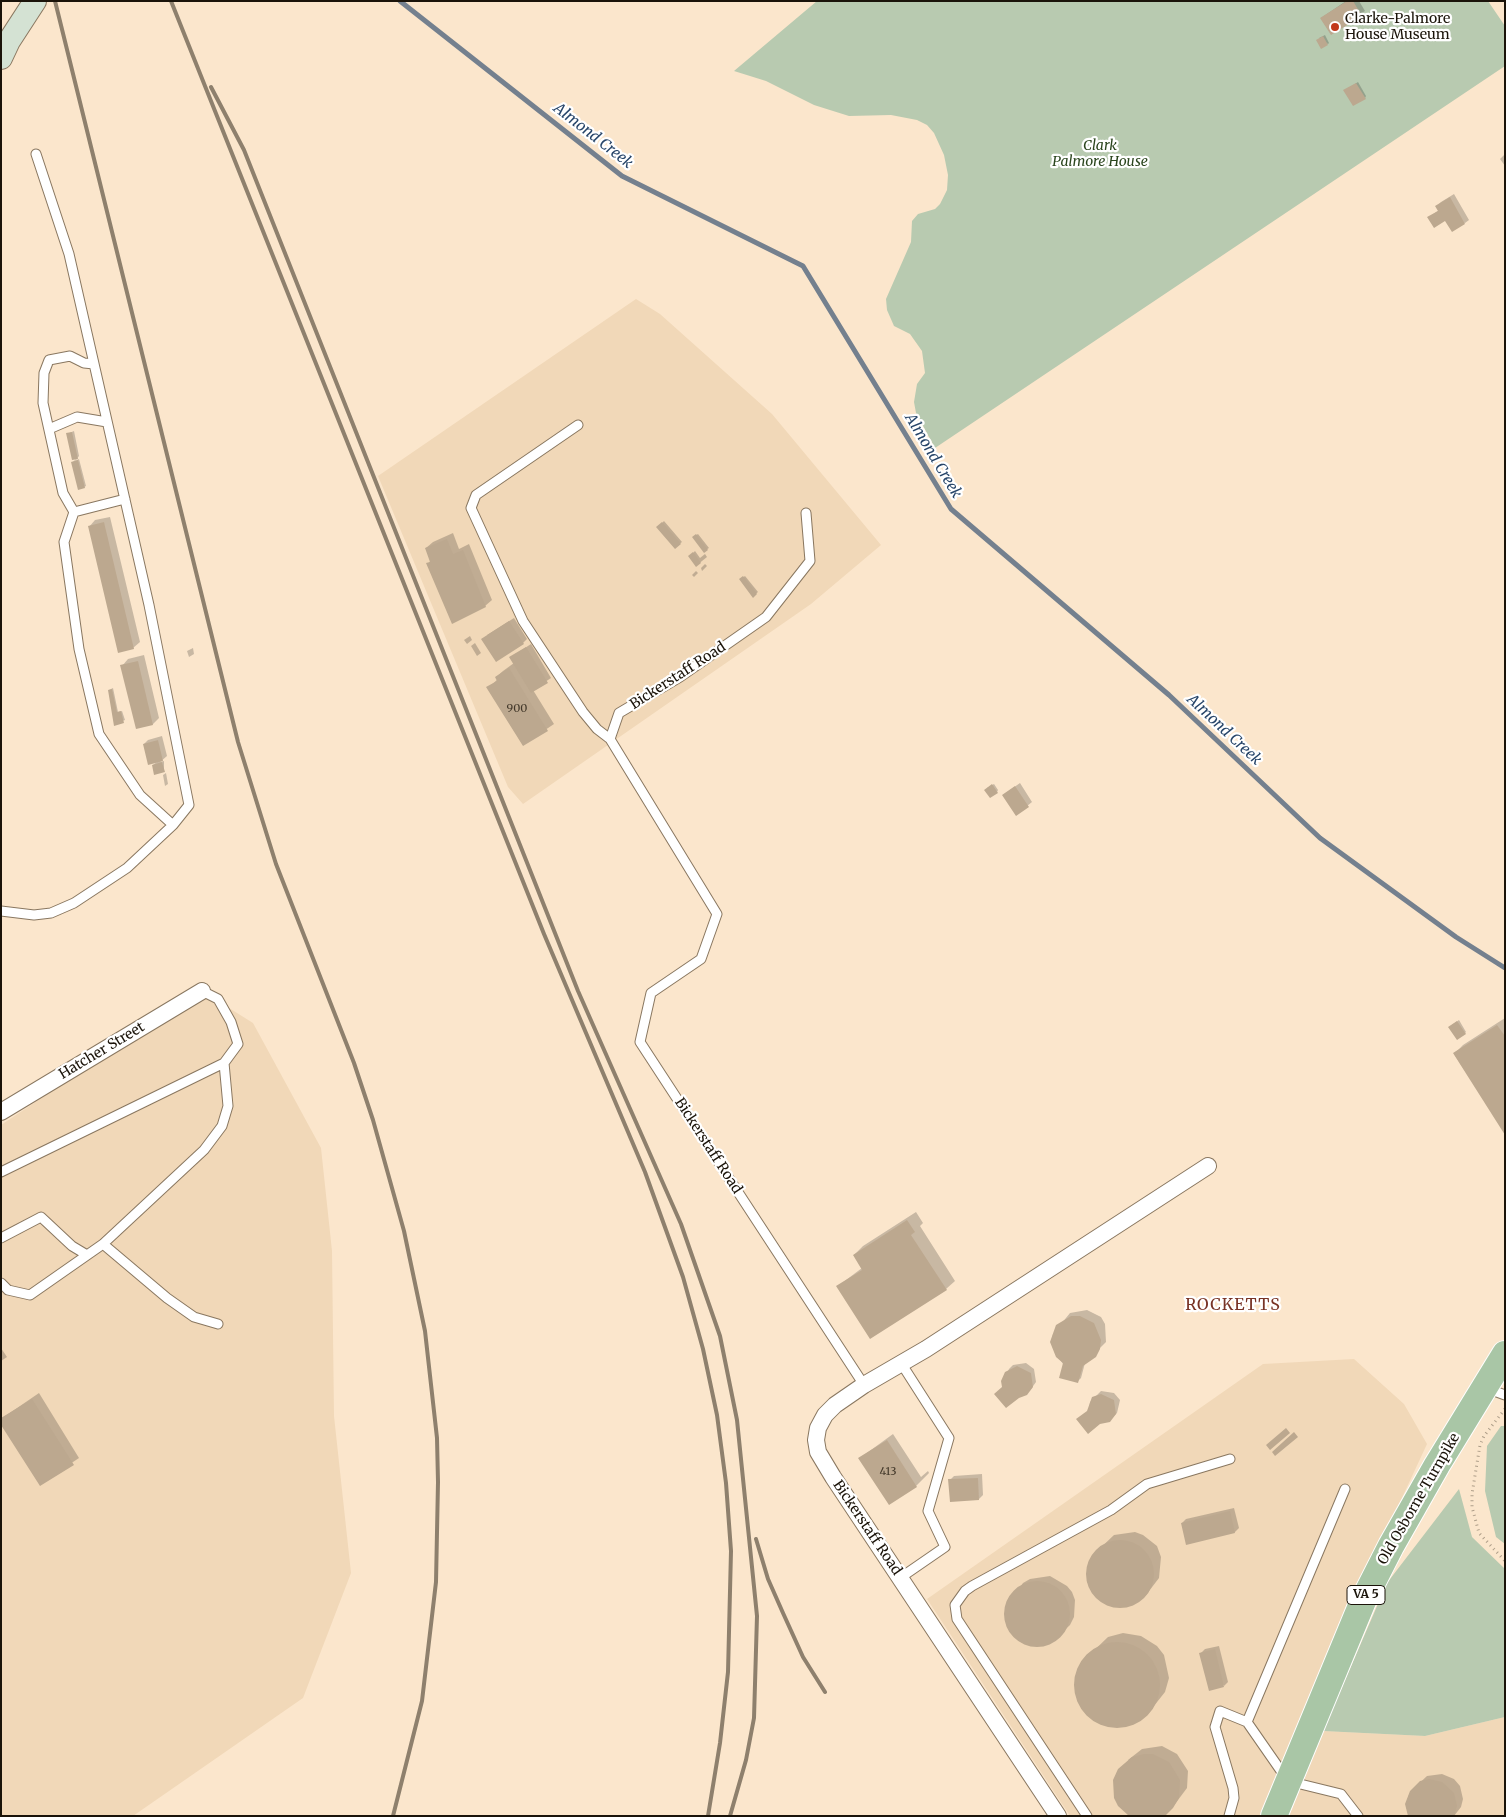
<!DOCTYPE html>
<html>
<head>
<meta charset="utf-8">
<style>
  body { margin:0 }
  #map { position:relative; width:1506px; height:1817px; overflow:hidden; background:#fbe6cc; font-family:Merriweather,serif }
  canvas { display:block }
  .frame { position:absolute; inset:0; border:2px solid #1a1309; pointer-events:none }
</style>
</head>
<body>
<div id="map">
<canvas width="1506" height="1817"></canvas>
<div class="frame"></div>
</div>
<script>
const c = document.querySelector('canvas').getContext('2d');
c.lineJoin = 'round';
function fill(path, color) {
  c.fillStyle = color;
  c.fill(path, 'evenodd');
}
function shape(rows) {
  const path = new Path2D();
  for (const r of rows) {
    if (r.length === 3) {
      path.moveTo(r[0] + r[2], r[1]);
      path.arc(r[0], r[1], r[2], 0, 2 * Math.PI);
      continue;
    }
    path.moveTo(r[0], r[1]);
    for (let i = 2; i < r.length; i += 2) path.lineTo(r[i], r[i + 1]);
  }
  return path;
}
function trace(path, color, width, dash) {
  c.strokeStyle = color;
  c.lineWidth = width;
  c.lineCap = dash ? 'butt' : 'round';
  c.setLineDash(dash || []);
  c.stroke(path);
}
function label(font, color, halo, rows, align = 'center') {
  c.font = font + ' Merriweather,serif';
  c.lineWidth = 4.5;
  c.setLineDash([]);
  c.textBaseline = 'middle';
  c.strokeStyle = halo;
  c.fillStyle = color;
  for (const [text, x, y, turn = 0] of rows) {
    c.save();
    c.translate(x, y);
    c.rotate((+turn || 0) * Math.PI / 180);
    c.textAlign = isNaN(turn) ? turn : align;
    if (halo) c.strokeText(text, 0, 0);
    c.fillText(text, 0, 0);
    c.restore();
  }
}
const built = shape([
  [636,299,660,314,772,414,881,545,811,604,523,804,508,787,378,476],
  [202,991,253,1023,321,1148,332,1251,334,1416,351,1573,303,1698,133,1816,1,1816,1,1125],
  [1354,1359,1404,1404,1427,1444,1315,1685,1262,1816,1070,1816,927,1599,1263,1364],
  [1505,1717,1505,1816,1289,1816,1323,1731,1425,1736]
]);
const green = shape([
  [817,1,1488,1,1505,26,1505,66,935,448,916,413,914,402,917,384,925,373,922,351,910,334,894,326,887,310,886,299,911,242,912,221,918,214,935,209,940,204,947,190,948,175,944,155,934,133,927,125,917,120,891,115,849,116,814,105,766,81,734,71],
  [1501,1426,1505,1426,1505,1544,1496,1537,1485,1491,1487,1446],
  [1459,1489,1472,1537,1505,1569,1505,1717,1425,1736,1323,1731,1387,1583]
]);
const shadow = shape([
  [1346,1,1359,1,1365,11,1331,34,1321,18],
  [1325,35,1329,43,1328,44,1319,38],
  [1358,82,1366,96,1365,98,1347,89],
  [1505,154,1505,166,1500,159],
  [1454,194,1469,220,1465,223,1429,217,1439,210,1437,206,1441,202],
  [74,431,79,456,75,461,79,459,86,486,84,487,73,462,77,458,67,434],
  [110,517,140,642,133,648,89,527,95,520],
  [664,521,682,542,675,547,658,527],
  [453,533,459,549,469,544,492,600,485,606,428,564,431,560,426,548,433,542],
  [698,534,709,548,704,551,693,537],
  [695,551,700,558,705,554,707,557,697,565,690,556],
  [705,564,707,566,702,571,701,568],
  [696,571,698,573,694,577,692,575],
  [745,576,758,592,753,596,741,579],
  [514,618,527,639,523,643,487,635],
  [470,636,472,640,467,644,464,640],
  [475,643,481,653,477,656,471,646],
  [531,644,551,678,533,690,554,724,523,745,488,688,498,679,496,677,503,671,514,663,511,657],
  [193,648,194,654,189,657,187,651],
  [144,655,159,718,153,724,137,728,122,666,128,659],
  [113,688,118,712,122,711,125,720,115,724,109,690],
  [162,736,167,756,160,762,164,761,164,771,153,765,158,761,144,744,148,740],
  [166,773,168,784,165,786,163,775],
  [1020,783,1032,802,1016,815,1003,795],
  [994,784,998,790,997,792,987,788],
  [1505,1018,1505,1132,1454,1054,1463,1045],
  [1459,1020,1466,1032,1465,1033,1452,1025],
  [916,1212,923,1223,920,1226,955,1281,946,1289,838,1286,862,1268,854,1255,863,1246],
  [1087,1310,1101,1317,1105,1324,1106,1342,1085,1363,1081,1378,1077,1382,1057,1356,1051,1342,1053,1334,1070,1313],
  [1,1348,7,1357,1,1361],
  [1026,1363,1034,1369,1036,1382,1031,1389,1005,1387,1003,1381,1009,1369,1013,1365],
  [1101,1391,1114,1393,1120,1400,1117,1413,1113,1417,1089,1410,1090,1402],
  [39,1393,79,1458,40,1484,1,1419],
  [893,1434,921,1477,928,1471,929,1473,916,1486,889,1503,860,1458],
  [982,1474,983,1495,979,1499,950,1480,954,1476],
  [1234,1508,1239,1528,1235,1532,1187,1543,1182,1523,1186,1519],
  [1135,1532,1143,1535,1157,1546,1161,1557,1159,1578,1146,1595,1131,1605,1113,1607,1103,1602,1092,1592,1087,1581,1088,1564,1092,1556,1114,1535],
  [1050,1576,1067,1586,1072,1592,1075,1600,1074,1617,1070,1625,1051,1643,1031,1646,1021,1642,1011,1632,1005,1616,1007,1605,1023,1583,1030,1579],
  [1123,1633,1141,1636,1157,1646,1164,1655,1169,1678,1165,1692,1150,1711,1135,1723,1117,1727,1102,1724,1086,1714,1078,1701,1075,1683,1082,1662,1108,1637],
  [1219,1646,1228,1682,1224,1686,1201,1653,1205,1649],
  [1162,1746,1177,1754,1188,1771,1187,1788,1172,1808,1128,1760,1142,1749],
  [1442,1774,1454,1779,1460,1786,1463,1799,1461,1807,1454,1816,1409,1816,1408,1797,1411,1791,1427,1776]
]);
const stream = shape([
  [400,1,622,176,803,266,951,509,1169,695,1320,838,1456,937,1505,968]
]);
const building = shape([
  [1347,1,1353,1,1362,16,1331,35,1320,18],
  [1323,36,1328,45,1321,49,1316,40],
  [1356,83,1366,99,1353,106,1343,90],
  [1450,197,1465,224,1452,232,1445,221,1434,228,1427,217,1438,211,1435,206],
  [72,432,78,459,72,460,66,433],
  [78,460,85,488,78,490,71,462],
  [104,522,134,649,118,653,88,526],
  [662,522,681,544,675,549,656,527],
  [696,534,708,550,704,553,692,537],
  [447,539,453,554,463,550,486,607,452,624,426,563,430,562,425,548],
  [693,552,701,563,696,567,688,556],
  [743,576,757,594,753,598,739,579],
  [509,621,524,644,496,662,481,639],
  [526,647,548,683,531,693,509,657],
  [138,661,153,725,136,729,120,665],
  [509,668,548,731,523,746,486,687,497,681,495,677],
  [112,689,117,712,121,711,124,723,114,726,108,690],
  [158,740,163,761,148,765,143,744],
  [162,762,165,772,154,775,152,765],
  [992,784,998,793,990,798,984,790],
  [1015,786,1029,807,1016,816,1002,795],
  [1457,1021,1466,1034,1457,1040,1448,1027],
  [1497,1025,1505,1036,1505,1135,1453,1053],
  [907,1220,915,1232,911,1235,947,1290,870,1339,836,1286,862,1270,853,1255],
  [1071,1316,1080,1316,1094,1323,1101,1340,1100,1349,1096,1357,1083,1366,1078,1383,1059,1378,1063,1363,1056,1357,1050,1342,1056,1325],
  [1017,1366,1031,1373,1033,1387,1027,1395,1019,1398,1006,1408,994,1394,1002,1387,1001,1381,1005,1372],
  [1101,1394,1114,1400,1116,1414,1110,1422,1100,1424,1088,1434,1076,1419,1087,1411,1092,1397],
  [32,1399,74,1465,40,1486,1,1425,1,1418],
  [1286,1428,1290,1433,1270,1450,1266,1445],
  [1294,1432,1298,1437,1275,1456,1272,1452],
  [887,1440,917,1487,889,1505,858,1458],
  [978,1478,979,1500,950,1502,948,1479],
  [1230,1511,1235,1533,1186,1545,1181,1523],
  [1120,1574,34],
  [1037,1614,33],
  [1117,1685,43],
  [1215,1649,1224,1687,1209,1691,1199,1653],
  [1144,1754,1153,1754,1169,1762,1180,1780,1179,1798,1173,1808,1165,1816,1129,1816,1118,1806,1114,1798,1113,1780,1118,1769,1132,1757],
  [1429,1779,1442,1782,1454,1793,1457,1806,1454,1816,1408,1816,1405,1804,1410,1791,1420,1781]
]);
const path = shape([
  [1505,1409,1484,1436,1480,1445,1472,1494,1472,1507,1479,1533,1505,1561]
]);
const lane = shape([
  [578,425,476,495,471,508,523,621,583,712,597,729,610,739],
  [49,429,77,417,107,422],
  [125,499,74,512,64,542,79,649,99,734,140,795,173,825],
  [74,512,63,493,43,403,44,373,49,360,70,356,84,363,94,364],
  [806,513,810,561,766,617,680,677,619,713,610,739,717,914,701,959,651,993,640,1042,864,1385],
  [1,911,34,915,51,913,74,903,127,868,173,825,189,805,149,605,69,254,36,154],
  [1,1172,224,1063,238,1044,231,1022,218,999,202,991],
  [1,1238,41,1217,72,1246,87,1255],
  [103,1244,167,1298,194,1317,218,1324],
  [1,1283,8,1290,30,1295,103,1244,204,1150,222,1126,228,1106,224,1063],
  [1486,1388,1505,1395],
  [1345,1489,1247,1722,1288,1781,1341,1794,1358,1816],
  [900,1578,945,1547,928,1511,949,1438,901,1363],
  [1087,1816,957,1619,955,1605,965,1591,972,1586,1111,1510,1147,1484,1230,1459],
  [1229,1816,1234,1798,1233,1788,1215,1727,1220,1711,1247,1722]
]);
const street = shape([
  [1,1112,202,991],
  [1058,1816,833,1477,818,1452,816,1440,818,1428,825,1415,835,1405,864,1385,926,1349,1208,1166]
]);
const secondary = shape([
  [1,58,9,41,35,1]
]);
const primary = shape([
  [1274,1816,1363,1601,1391,1546,1437,1465,1505,1354]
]);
const rail = shape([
  [55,1,238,742,276,864,354,1063,373,1120,404,1231,425,1331,437,1438,438,1482,436,1582,422,1701,393,1816],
  [171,1,544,934,645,1172,683,1277,703,1349,717,1415,726,1483,731,1551,728,1672,720,1743,708,1816],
  [211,87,244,150,578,991,681,1224,720,1336,737,1420,757,1616,754,1718,746,1760,730,1816],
  [756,1539,768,1579,783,1613,803,1657,825,1692]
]);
const markers = [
  [1335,27,5,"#c2381b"]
];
const numberNames = [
  ["900",517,709],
  ["413",888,1472]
];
const shields = [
  [1366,1595,38]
];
const shieldNames = [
  ["VA 5",1366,1595]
];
const poiNames = [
  ["Clarke-Palmore",1345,19],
  ["House Museum",1345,35]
];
const parkNames = [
  ["Clark",1100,146],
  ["Palmore House",1100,162]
];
const streetNames = [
  ["Bickerstaff Road",678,676,-33],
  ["Hatcher Street",102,1051,-31],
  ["Bickerstaff Road",708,1146,57],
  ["Old Osborne Turnpike",1419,1499,-60],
  ["Bickerstaff Road",867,1528,56]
];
const waterNames = [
  ["Almond Creek",593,136,38],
  ["Almond Creek",933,456,59],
  ["Almond Creek",1224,730,43]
];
const quarterNames = [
  ["ROCKETTS",1233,1305]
];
fill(built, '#f1d8b8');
fill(green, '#b8cab0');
fill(shadow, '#0003');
trace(stream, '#74808e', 5);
fill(building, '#bca88f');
trace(lane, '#897760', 11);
trace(street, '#897760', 18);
trace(secondary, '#897760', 24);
trace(primary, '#fff', 28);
trace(path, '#ae9e89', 3, [1, 4]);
trace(lane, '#fff', 9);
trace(street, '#fff', 16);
trace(secondary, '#d4e2d3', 22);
trace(primary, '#a9c6a6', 26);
trace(rail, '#8e806d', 4);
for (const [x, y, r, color] of markers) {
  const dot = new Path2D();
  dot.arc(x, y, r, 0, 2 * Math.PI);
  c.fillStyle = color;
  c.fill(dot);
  trace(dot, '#fff', 2);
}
label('11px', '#42382a', null, numberNames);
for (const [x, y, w] of shields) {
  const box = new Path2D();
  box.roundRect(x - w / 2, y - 9.5, w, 19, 4);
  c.fillStyle = '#fff';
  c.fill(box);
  trace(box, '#1a1309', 1);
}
label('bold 12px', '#1a1309', null, shieldNames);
label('14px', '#1a1309', '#fff', poiNames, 'left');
label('italic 14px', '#2a451d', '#fff', parkNames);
label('14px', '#1a1309', '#fff', streetNames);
label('italic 15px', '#274569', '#fff', waterNames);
c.letterSpacing = '1px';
label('16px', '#783325', '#fff', quarterNames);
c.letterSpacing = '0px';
</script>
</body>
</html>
